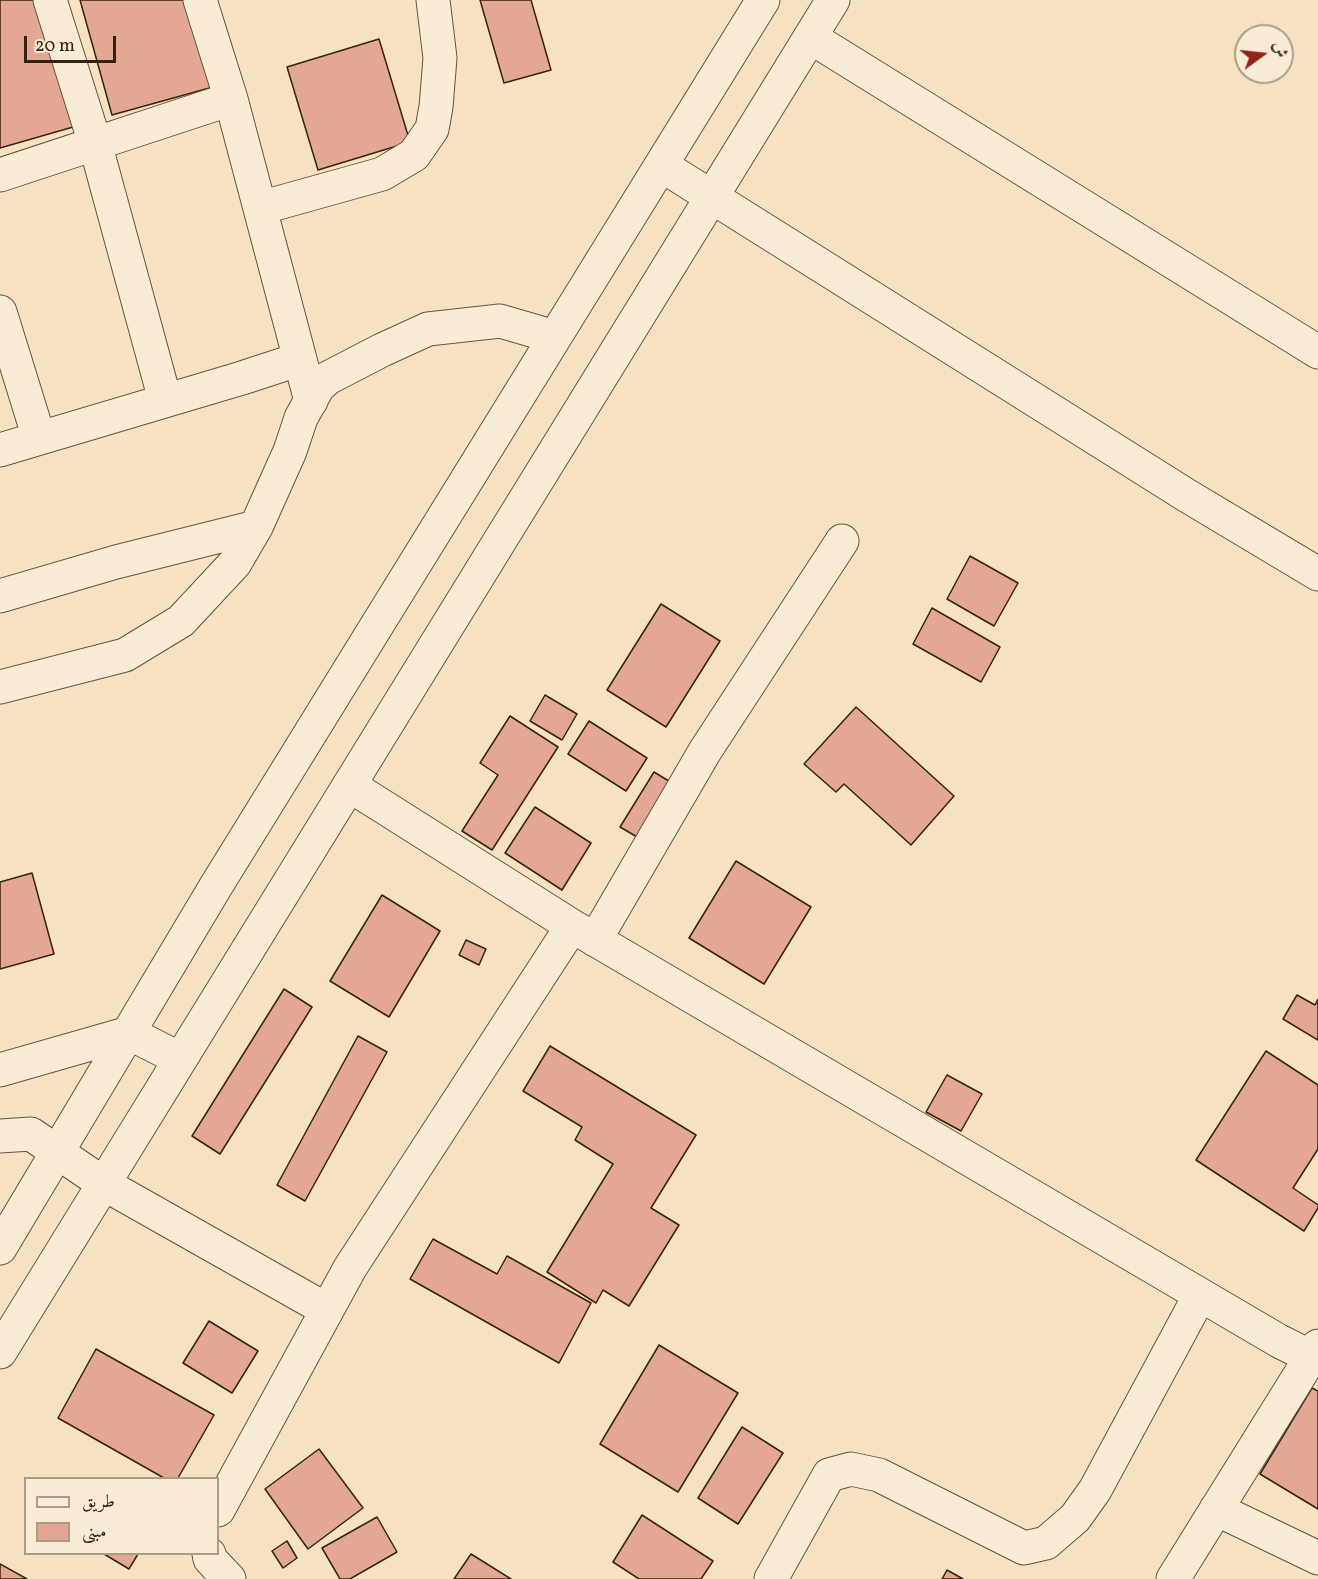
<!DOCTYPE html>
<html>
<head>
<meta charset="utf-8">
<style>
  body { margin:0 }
  #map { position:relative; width:1318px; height:1579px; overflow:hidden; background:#f6e2c1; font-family:Vollkorn,Amiri,serif }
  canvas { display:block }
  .legend { position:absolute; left:24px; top:1477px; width:195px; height:78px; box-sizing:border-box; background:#f9ecd7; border:2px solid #aa9c87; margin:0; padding:8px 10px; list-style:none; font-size:18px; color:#34240f }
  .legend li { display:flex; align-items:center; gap:12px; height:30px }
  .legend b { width:30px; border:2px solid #aa9c87 }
  .north { position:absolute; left:1234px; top:24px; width:60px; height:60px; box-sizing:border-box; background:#f9ecd7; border:2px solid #aa9c87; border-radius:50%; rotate:75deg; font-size:16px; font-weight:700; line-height:24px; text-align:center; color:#34240f }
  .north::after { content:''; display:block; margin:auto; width:21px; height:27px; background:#8f2418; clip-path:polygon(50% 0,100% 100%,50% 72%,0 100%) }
  .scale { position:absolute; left:24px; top:36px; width:92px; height:27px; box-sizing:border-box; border:3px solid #34240f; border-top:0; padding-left:8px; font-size:18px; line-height:21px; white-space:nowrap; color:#34240f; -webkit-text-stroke:4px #f9ecd7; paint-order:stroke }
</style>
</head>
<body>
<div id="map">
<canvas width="1318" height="1579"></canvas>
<ul class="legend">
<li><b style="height:8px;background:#f9ecd7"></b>طريق</li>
<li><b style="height:16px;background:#e4a793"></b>مبنى</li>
</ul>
<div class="north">ش</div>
<div class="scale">20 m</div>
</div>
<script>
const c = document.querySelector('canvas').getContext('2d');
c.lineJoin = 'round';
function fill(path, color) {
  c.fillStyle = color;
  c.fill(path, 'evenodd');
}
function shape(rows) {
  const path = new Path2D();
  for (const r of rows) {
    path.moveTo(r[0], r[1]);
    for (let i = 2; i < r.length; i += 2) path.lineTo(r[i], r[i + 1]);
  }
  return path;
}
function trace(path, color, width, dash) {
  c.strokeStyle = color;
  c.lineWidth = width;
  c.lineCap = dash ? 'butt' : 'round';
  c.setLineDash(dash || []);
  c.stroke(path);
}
const building = shape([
  [0,0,44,0,80,125,0,148,0,0],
  [80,0,188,0,213,87,112,115,80,0],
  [480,0,531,0,551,70,504,83,480,0],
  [379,39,410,142,318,170,287,67,379,39],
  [970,556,1018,583,994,626,947,599,970,556],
  [661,604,720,641,666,727,607,690,661,604],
  [932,608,1000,647,981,682,913,644,932,608],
  [545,695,577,714,562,740,530,721,545,695],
  [856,707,954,796,911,845,844,784,836,792,804,764,856,707],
  [510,716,558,747,492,850,462,831,498,775,480,763,510,716],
  [589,721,647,758,626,791,568,754,589,721],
  [654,772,677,786,644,841,620,827,654,772],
  [535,807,591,843,562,890,505,853,535,807],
  [736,861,811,907,764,984,689,938,736,861],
  [32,873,54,954,0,969,0,882,32,873],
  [382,895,440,931,389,1017,330,981,382,895],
  [466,940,486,949,479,965,459,955,466,940],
  [284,989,312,1007,220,1154,192,1136,284,989],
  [1297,995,1315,1005,1318,999,1318,1040,1283,1019,1297,995],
  [358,1036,387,1052,305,1201,277,1185,358,1036],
  [550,1046,696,1135,651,1208,679,1225,629,1306,603,1290,596,1303,547,1272,613,1164,575,1140,582,1127,523,1091,550,1046],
  [1266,1051,1318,1085,1318,1149,1293,1188,1318,1205,1318,1208,1304,1231,1196,1160,1266,1051],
  [947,1075,982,1094,961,1131,926,1112,947,1075],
  [433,1239,497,1274,507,1256,591,1303,559,1363,410,1279,433,1239],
  [209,1321,258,1351,232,1393,183,1363,209,1321],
  [659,1345,738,1393,678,1492,600,1444,659,1345],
  [96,1349,214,1415,178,1478,164,1478,58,1418,96,1349],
  [1312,1388,1318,1391,1318,1509,1260,1474,1312,1388],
  [742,1427,783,1453,738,1524,698,1498,742,1427],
  [319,1449,363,1508,308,1549,265,1489,319,1449],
  [642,1515,713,1561,701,1579,639,1579,613,1562,642,1515],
  [377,1517,397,1552,350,1579,340,1579,322,1548,377,1517],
  [287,1541,297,1558,283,1568,272,1551,287,1541],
  [104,1554,138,1554,129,1569,104,1554],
  [471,1554,511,1579,454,1579,471,1554],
  [0,1564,27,1579,0,1579,0,1564],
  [947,1570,963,1579,942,1579,947,1570]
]);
const minor = shape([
  [50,0,95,143,165,400],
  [200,0,231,99,311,401],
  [810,37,1318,352],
  [661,165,1186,495,1318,574],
  [0,175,231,99],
  [260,208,382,174,414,155,432,129,436,107,440,58,433,0],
  [0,312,39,438],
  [0,450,242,378,300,359],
  [0,596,116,562,256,527],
  [0,687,125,655,181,621,235,563,256,527,290,451,301,418,318,387,328,378,382,350,428,329,500,321,555,337],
  [349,785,572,926,1279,1341,1311,1357,1318,1346],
  [595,940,705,751,842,541],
  [0,1070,129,1033,180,1059],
  [0,1136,31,1134,104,1184,327,1310],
  [0,1248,216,886,763,0],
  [0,1352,833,0],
  [1216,1509,1318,1558],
  [218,1510,350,1268,572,926],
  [209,1554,210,1559,229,1579],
  [771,1579,829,1475,851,1469,879,1475,1024,1548,1046,1543,1075,1518,1095,1490,1200,1295],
  [1173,1579,1311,1357,1318,1361]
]);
fill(building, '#e4a793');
trace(building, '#34240f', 1.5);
trace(minor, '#64543c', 35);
trace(minor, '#f9ecd7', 33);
</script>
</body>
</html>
